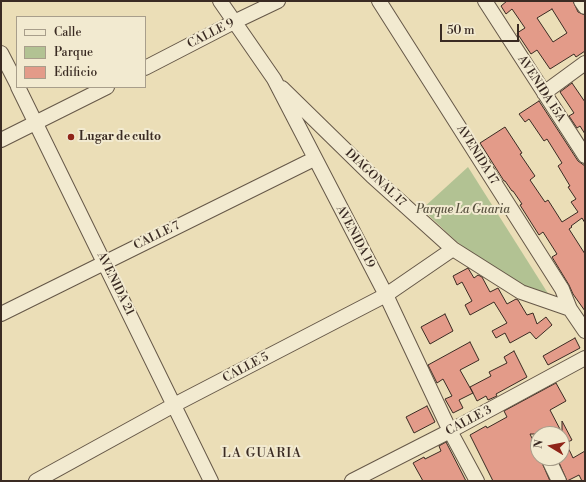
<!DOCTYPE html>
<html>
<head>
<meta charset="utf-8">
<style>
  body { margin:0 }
  #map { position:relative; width:586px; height:482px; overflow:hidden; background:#ebdeb7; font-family:"Libre Bodoni",serif }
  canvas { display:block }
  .frame { position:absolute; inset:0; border:2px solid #3a2b23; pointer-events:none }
  .legend { position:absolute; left:16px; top:16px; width:130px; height:72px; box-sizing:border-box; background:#f2ead0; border:1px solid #a89e8b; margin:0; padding:5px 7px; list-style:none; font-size:12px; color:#3a2b23 }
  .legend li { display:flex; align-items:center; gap:8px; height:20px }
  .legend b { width:20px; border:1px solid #a89e8b }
  .north { position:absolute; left:530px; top:426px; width:40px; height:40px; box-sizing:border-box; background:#f2ead0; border:1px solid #a89e8b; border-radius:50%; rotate:280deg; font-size:11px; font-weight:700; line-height:16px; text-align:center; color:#3a2b23 }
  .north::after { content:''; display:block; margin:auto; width:14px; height:18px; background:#8f2418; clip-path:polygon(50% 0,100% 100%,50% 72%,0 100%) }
  .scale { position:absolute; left:440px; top:24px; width:79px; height:18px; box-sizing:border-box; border:2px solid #3a2b23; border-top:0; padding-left:5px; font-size:12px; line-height:14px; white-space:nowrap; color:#3a2b23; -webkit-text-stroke:3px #f2ead0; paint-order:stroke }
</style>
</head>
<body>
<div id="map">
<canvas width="586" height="482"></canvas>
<div class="frame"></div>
<ul class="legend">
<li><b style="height:5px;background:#f2ead0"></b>Calle</li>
<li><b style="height:11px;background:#b2c293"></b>Parque</li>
<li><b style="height:11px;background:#e39b89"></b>Edificio</li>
</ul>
<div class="north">N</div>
<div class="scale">50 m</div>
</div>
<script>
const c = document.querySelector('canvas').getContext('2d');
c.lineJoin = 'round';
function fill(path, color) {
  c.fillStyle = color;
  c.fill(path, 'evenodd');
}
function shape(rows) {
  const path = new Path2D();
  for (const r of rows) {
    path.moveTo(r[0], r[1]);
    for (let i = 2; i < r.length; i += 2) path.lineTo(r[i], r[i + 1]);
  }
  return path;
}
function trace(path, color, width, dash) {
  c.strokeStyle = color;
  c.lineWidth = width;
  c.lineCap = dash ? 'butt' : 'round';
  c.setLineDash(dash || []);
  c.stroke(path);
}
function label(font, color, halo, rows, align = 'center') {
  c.font = font + ' "Libre Bodoni",serif';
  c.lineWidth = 4;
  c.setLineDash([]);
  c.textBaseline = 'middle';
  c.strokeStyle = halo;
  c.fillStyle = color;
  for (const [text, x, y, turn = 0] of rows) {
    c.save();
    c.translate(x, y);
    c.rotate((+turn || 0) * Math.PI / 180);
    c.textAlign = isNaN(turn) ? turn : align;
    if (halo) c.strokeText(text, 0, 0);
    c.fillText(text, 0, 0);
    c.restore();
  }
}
const green = shape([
  [468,167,549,295,524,286,486,264,456,241,422,209]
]);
const building = shape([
  [507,1,573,1,578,12,585,15,585,51,576,57,574,54,550,69,537,50,531,54,517,33,525,28,512,9,506,14,501,6,507,1],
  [552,9,567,33,553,42,537,18,552,9],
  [572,83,585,102,585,134,580,126,577,128,569,116,574,113,560,92,572,83],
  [539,101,578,161,585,166,585,223,582,218,571,226,572,227,569,229,585,254,585,311,573,294,569,285,552,257,557,254,543,232,539,235,520,205,522,204,513,191,512,191,505,181,504,181,480,143,505,127,522,153,520,154,535,176,530,180,545,202,548,200,562,222,578,212,571,202,576,199,568,187,570,186,558,166,562,163,547,139,544,141,529,119,525,122,519,114,539,101],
  [468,268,474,278,478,275,482,277,490,292,498,288,507,304,516,299,518,300,527,315,533,313,537,324,546,317,552,325,536,339,530,332,510,343,505,333,496,338,492,331,507,323,494,302,470,315,465,305,472,301,462,282,457,285,453,276,468,268],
  [445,314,453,331,430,344,421,327,445,314],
  [575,338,580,348,548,365,543,356,575,338],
  [470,342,479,360,460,370,473,393,459,400,463,408,453,413,445,399,452,396,443,379,437,383,428,365,470,342],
  [514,351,527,377,496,394,497,396,488,400,486,396,477,401,470,387,491,376,489,372,507,363,504,357,514,351],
  [556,383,566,401,550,410,562,433,562,421,572,440,566,443,573,458,585,451,585,481,582,481,579,475,567,481,557,458,562,458,562,434,530,434,537,449,538,458,540,458,550,481,493,481,470,435,486,426,487,428,507,417,504,411,556,383],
  [427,406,435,422,414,433,406,417,427,406],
  [446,442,466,481,423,481,413,463,424,457,425,459,441,451,439,446,446,442]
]);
const minor = shape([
  [220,1,274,79,386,295,450,431,477,481],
  [379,1,562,289,570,309,585,331],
  [485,1,585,156],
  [581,1,585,7],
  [1,53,17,84],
  [145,68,234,22,278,1],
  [18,87,211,481],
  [282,88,372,176,453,249,521,292,570,309],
  [544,93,585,63],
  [1,140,107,87],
  [1,314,314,159],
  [548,458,559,481],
  [36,481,174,405,386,295,453,249],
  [352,481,450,431,585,358]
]);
const markers = [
  [71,137,4,"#8f2418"]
];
const streetNames = [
  ["CALLE 9",211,34,-27],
  ["AVENIDA 15A",541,89,57],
  ["AVENIDA 17",477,155,58],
  ["DIAGONAL 17",375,178,43],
  ["CALLE 7",157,236,-26],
  ["AVENIDA 19",355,237,62],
  ["AVENIDA 21",115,284,64],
  ["CALLE 5",246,368,-28],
  ["CALLE 3",469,421,-28]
];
const poiNames = [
  ["Lugar de culto",79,137]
];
const parkNames = [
  ["Parque La Guaria",463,210]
];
const neighbourhoodNames = [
  ["LA GUARIA",262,454]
];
fill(green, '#b2c293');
fill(building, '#e39b89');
trace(building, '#3a2b23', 1);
trace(minor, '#665848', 16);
trace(minor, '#f2ead0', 14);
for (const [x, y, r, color] of markers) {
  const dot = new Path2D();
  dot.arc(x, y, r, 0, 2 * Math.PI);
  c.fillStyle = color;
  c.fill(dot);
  trace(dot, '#f2ead0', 1.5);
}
label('12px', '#3a2b23', '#f2ead0', streetNames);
label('bold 12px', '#3a2b23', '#f2ead0', poiNames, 'left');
label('italic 12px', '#58513f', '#f2ead0', parkNames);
c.letterSpacing = '1px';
label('13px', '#3a2b23', '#f2ead0', neighbourhoodNames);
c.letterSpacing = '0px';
</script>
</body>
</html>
